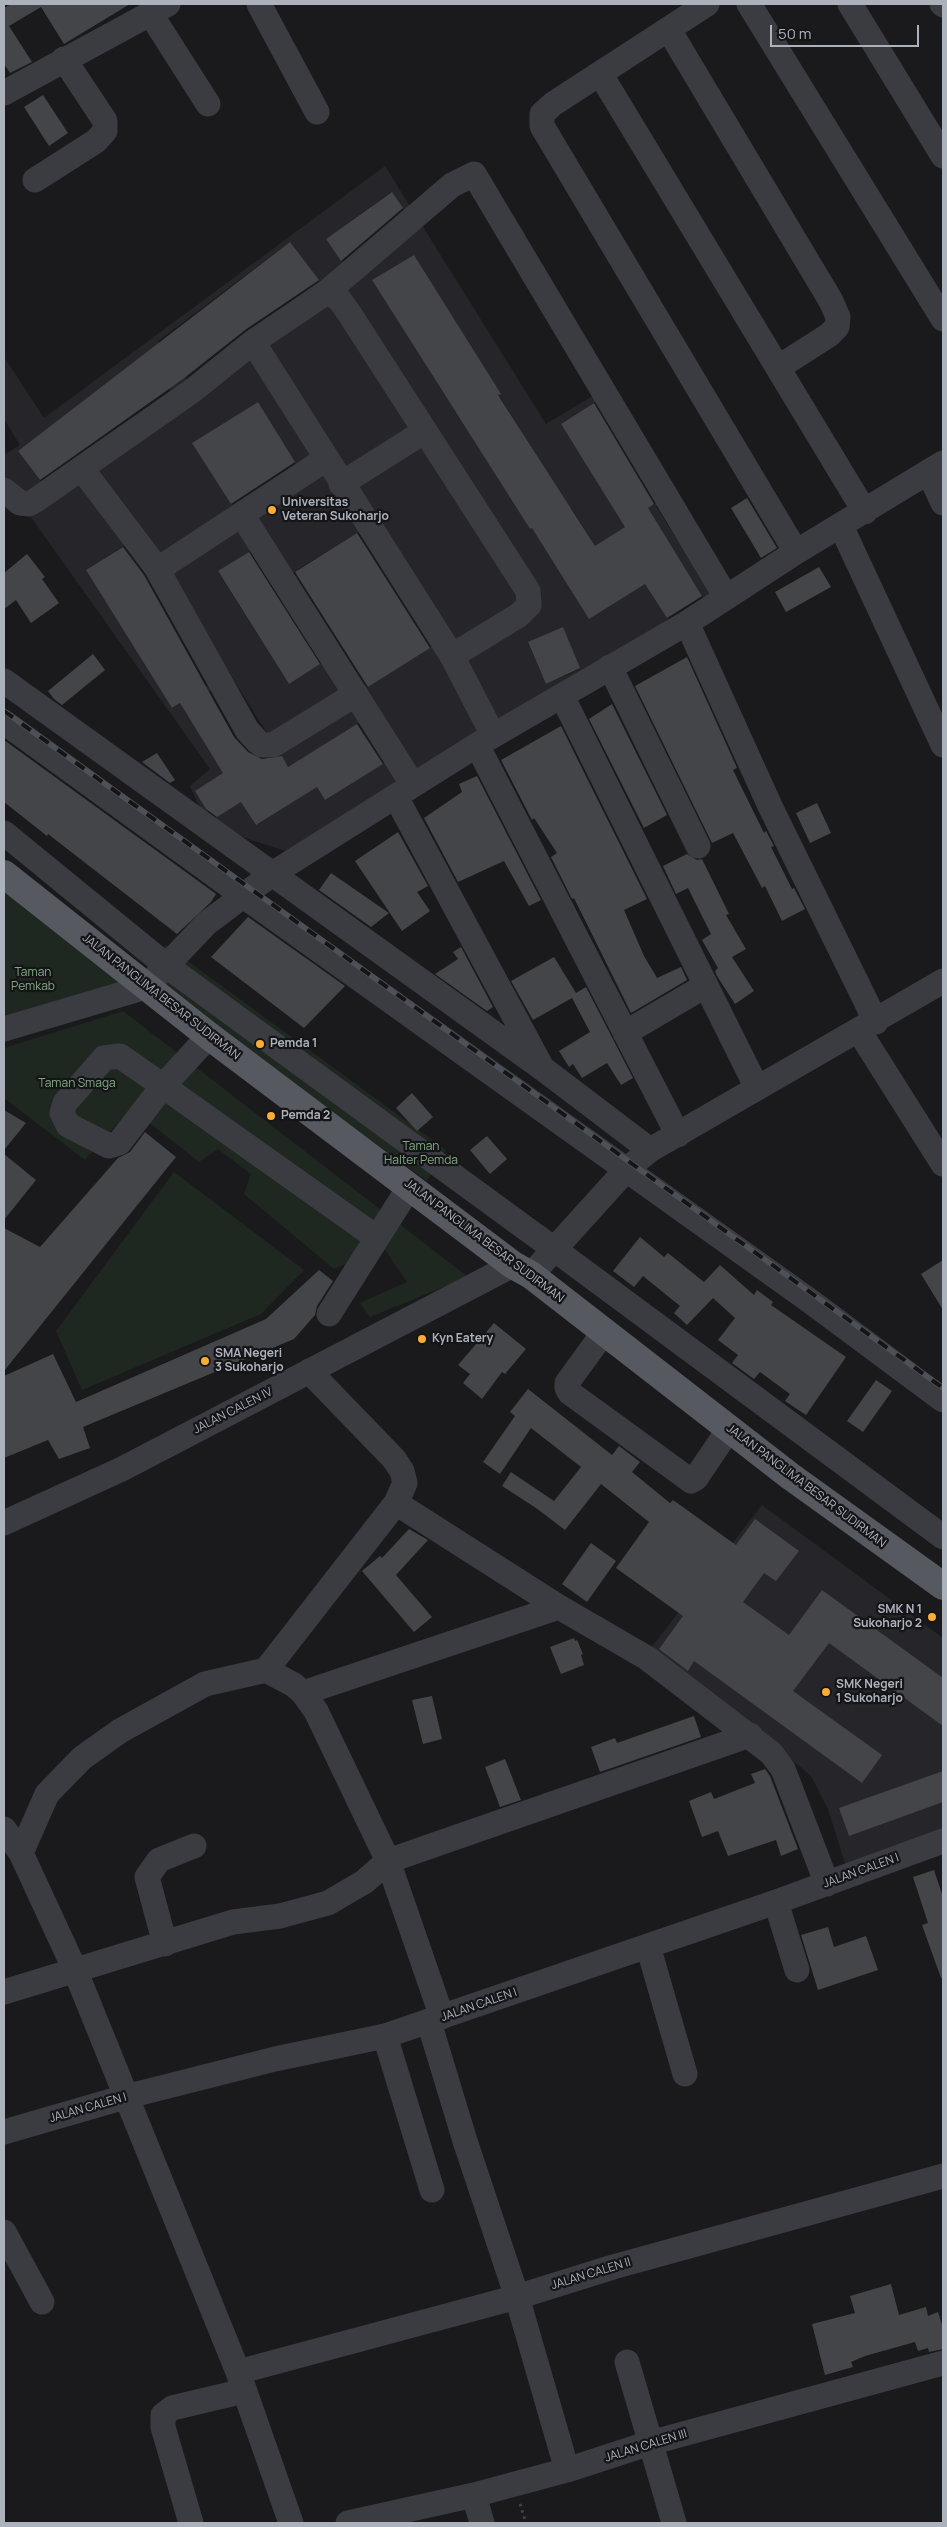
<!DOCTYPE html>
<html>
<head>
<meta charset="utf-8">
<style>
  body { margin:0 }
  #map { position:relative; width:947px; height:2527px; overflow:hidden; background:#1a1a1c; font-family:Manrope,sans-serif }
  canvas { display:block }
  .frame { position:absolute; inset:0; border:5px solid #acb2bc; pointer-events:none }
  .scale { position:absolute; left:770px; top:25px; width:149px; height:22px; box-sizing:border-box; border:2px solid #acb2bc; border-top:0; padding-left:6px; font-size:15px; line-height:18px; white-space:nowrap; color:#acb2bc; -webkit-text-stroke:4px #151518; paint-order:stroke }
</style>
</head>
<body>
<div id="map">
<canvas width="947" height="2527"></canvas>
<div class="frame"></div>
<div class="scale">50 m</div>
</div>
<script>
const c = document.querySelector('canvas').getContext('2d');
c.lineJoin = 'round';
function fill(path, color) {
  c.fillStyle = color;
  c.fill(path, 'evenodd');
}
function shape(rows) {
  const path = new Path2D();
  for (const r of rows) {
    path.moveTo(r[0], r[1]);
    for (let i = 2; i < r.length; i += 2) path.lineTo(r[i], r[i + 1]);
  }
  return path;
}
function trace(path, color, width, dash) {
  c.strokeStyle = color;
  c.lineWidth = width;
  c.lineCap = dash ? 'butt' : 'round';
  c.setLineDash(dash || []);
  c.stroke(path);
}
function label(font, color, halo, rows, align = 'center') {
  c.font = font + ' Manrope,sans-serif';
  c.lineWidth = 4.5;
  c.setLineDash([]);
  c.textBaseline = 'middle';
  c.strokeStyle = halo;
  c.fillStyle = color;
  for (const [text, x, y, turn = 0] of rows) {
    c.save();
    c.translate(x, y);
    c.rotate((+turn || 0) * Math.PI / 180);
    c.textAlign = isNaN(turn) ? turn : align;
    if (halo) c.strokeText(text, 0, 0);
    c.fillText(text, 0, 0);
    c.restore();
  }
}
const built = shape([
  [385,166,546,424,596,394,663,501,656,506,717,602,295,854,208,826,190,786,210,769,13,492,4,501,4,455,20,445,4,419,4,357,44,418],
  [391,192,411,221,346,267,326,239],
  [290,242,319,281,187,380,158,341],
  [414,255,500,393,460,419,373,281],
  [144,355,171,391,44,486,18,451],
  [500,397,568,505,530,529,462,421],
  [597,401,659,501,624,523,561,424],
  [258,402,296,465,232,505,193,443],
  [572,509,626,596,535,533],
  [650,512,706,602,671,624,614,534],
  [365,528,437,643,362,691,289,575],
  [130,542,216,680,173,708,86,570],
  [250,551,321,663,289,684,218,572],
  [563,628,580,669,546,684,528,643],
  [232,677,305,794,256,825,183,708],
  [365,719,390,759,325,800,300,760],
  [195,791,240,802,213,819],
  [762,1505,943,1638,943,1832,847,1870,828,1809,811,1776,729,1706,650,1649]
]);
const green = shape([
  [4,891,125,987,4,1018],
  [166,945,446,1150,427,1181,142,973],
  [123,1011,468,1277,370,1317,360,1303,407,1282,383,1247,334,1269,244,1194,251,1174,218,1149,199,1162,131,1108,85,1160,4,1098,4,1048],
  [174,1172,304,1270,261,1314,82,1390,56,1331]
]);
const building = shape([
  [11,4,130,4,64,44,41,7,9,26,32,62,10,73,4,64,4,8],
  [43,95,68,133,49,146,24,107],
  [392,192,403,208,341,261,326,239],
  [290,242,319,280,245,330,183,379,40,480,18,451],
  [414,255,501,394,498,395,595,546,625,527,561,424,594,403,654,504,648,508,702,596,667,618,645,584,589,619,532,528,530,529,372,280],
  [258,402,295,462,231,504,192,443],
  [747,498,777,548,761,558,731,508],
  [357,533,430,648,368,687,295,572],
  [123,547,144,575,234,737,248,752,262,759,282,756,288,767,357,724,383,764,325,800,317,787,256,825,241,802,217,817,206,809,195,791,223,773,180,703,172,708,86,570],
  [249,552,320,664,289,684,218,571],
  [27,554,45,577,42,579,59,603,31,623,16,600,4,609,4,573],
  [819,567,831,587,786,612,775,592],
  [563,627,580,668,546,684,528,642],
  [93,654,105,670,62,705,54,699,48,691],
  [687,657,737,768,733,770,764,833,766,831,774,846,771,847,792,889,794,888,805,909,782,921,765,886,762,888,733,833,712,843,635,686],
  [612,704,667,815,644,828,589,719],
  [561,726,647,899,624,910,644,956,657,978,681,967,687,980,631,1013,574,898,572,899,551,857,557,853,534,818,532,820,501,760],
  [4,740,216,894,211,902,177,934,48,834,47,836,4,802],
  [157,753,175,780,170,783,142,762],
  [477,776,541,900,529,906,504,861,458,882,424,818,462,792,459,784],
  [817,803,831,833,810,843,796,813],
  [398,832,428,886,417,892,430,911,402,931,355,861],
  [687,854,697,860,702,859,729,914,726,915,746,949,732,957,754,991,735,1004,717,976,715,971,718,968,702,940,711,934,688,888,676,894,663,866],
  [331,873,389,913,371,927,319,890],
  [248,917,345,986,304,1028,211,957],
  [461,947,493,1007,487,1011,435,974,458,959,453,952],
  [554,957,576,993,586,987,633,1078,621,1085,607,1063,582,1078,573,1064,569,1067,559,1051,590,1032,572,998,533,1020,511,981],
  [412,1093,433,1117,417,1131,396,1108],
  [4,1110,26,1123,4,1150],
  [145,1132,176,1157,4,1371,4,1228,40,1247,118,1158,130,1152],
  [487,1136,507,1159,490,1174,470,1150],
  [4,1154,36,1180,4,1220],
  [640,1237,664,1257,668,1253,704,1282,720,1265,754,1295,757,1290,773,1302,771,1305,846,1357,806,1415,785,1401,790,1394,760,1372,754,1379,732,1363,738,1355,718,1340,735,1318,713,1298,687,1325,674,1313,680,1306,643,1276,634,1287,613,1271],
  [943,1260,943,1310,921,1274],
  [319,1270,333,1281,317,1306,315,1315,294,1339,83,1427,90,1448,59,1459,48,1440,4,1458,4,1376,53,1354,76,1402,266,1319],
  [494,1323,526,1349,505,1374,502,1372,482,1399,463,1383,470,1374,458,1365],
  [876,1380,892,1391,863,1432,847,1421],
  [528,1389,612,1455,619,1446,640,1462,632,1472,670,1503,673,1500,736,1545,755,1519,799,1551,776,1581,764,1573,743,1602,789,1635,822,1590,943,1678,943,1726,829,1643,793,1691,882,1755,862,1783,694,1661,688,1671,659,1649,683,1616,616,1568,649,1522,601,1484,565,1530,536,1508,502,1486,511,1472,554,1501,581,1467,531,1428,500,1474,483,1462,515,1416,510,1412],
  [409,1529,428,1540,396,1575,432,1617,414,1632,362,1571,380,1556,382,1558],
  [591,1543,616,1561,587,1602,562,1584],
  [574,1638,575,1641,577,1640,583,1654,581,1655,584,1665,561,1674,550,1647],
  [432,1696,442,1739,423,1744,412,1700],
  [694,1716,701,1737,600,1772,591,1747,615,1738,617,1743],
  [505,1759,521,1800,500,1807,485,1767],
  [765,1769,770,1776,798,1849,781,1856,776,1840,728,1856,718,1831,702,1837,689,1801,711,1792,714,1799,755,1783,751,1774],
  [943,1771,943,1802,849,1836,839,1808],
  [934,1870,943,1897,943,1978,941,1978,922,1925,928,1923,913,1877],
  [828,1927,834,1947,866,1936,878,1970,818,1990,801,1935],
  [891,2284,899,2315,926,2307,928,2316,938,2312,943,2328,943,2349,929,2352,928,2348,918,2351,915,2342,865,2356,851,2362,853,2367,825,2375,812,2324,855,2313,850,2296]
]);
const path = shape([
  [520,2504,526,2523]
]);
const minor = shape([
  [259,4,317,112],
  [707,4,553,104,542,114,542,126,796,552],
  [749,4,943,319],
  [850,4,943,156],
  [942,4,943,5],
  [150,13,208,104],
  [669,30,831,301,838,317,837,327,829,335,779,367],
  [601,75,865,512],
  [4,93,168,4],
  [35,180,96,141,105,131,105,121,64,59],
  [327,292,339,299,349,313,528,591,529,605,519,615,452,656],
  [253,342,452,656,493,735],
  [82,469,156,567,247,730,257,741,262,745,273,745,356,694],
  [929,473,943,503],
  [341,484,425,431],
  [4,490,20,503,29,504,36,500,192,391,253,342,327,292,452,185,474,174,726,597],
  [242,515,413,785],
  [841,526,943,745],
  [156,567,166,564,326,459],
  [687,623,770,806,876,1022],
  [610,667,698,846],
  [4,681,542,1068,650,1150],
  [562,696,757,1088],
  [4,722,242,895,810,1301,943,1400],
  [477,745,678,1135],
  [396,797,540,1064],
  [4,833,168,967,554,1249,943,1537],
  [4,1029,146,987,207,923,272,874,477,745,687,623,796,552,943,463],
  [859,1031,943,1164],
  [625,1033,705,986],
  [209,1036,163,1086,119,1143,109,1146,68,1125,62,1113,65,1103,104,1058,120,1056,163,1086,377,1238],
  [531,1275,626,1170,650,1150,943,981],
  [329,1314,410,1186],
  [604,1332,567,1383,567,1388,570,1393,691,1481,696,1478,729,1429],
  [396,1503,559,1607,647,1658,771,1753,783,1769,827,1884],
  [4,1523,122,1469,513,1265],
  [266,1670,396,1503,405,1483,402,1471,394,1459,309,1371],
  [303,1693,559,1607],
  [4,1829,21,1853,75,1970,238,2372,291,2523],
  [21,1853,47,1794,82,1758,120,1731,205,1684,266,1670,294,1685,303,1693,316,1711,388,1861,442,2017],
  [776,1902,797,1970],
  [165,1944,147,1877,159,1860,194,1846],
  [648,1946,685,2074],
  [4,1992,233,1922,280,1916,328,1903,364,1882,388,1861,750,1735],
  [429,2022,465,2141,517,2297,567,2470],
  [385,2036,432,2190],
  [4,2132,125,2097,275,2059,385,2036,776,1902,943,1841],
  [4,2232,42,2302],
  [627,2362,674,2523],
  [238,2372,517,2297,613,2267,943,2176],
  [474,2495,482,2523],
  [191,2523,163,2427,163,2415,172,2408,244,2391],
  [348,2523,474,2495,567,2470,650,2443,943,2363]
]);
const major = shape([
  [4,874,209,1036,513,1265,531,1275,790,1476,943,1586]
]);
const rail = shape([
  [4,711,943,1388]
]);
const markers = [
  [272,510,5,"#faad34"],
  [260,1044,5,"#faad34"],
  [271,1116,5,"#faad34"],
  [422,1339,5,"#faad34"],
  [205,1361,5,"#faad34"],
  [932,1617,5,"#faad34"],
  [826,1692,5,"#faad34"]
];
const poiNames = [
  ["Universitas",282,503],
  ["Veteran Sukoharjo",282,517],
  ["Pemda 1",270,1044],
  ["Pemda 2",281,1116],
  ["Kyn Eatery",432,1339],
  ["SMA Negeri",215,1354],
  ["3 Sukoharjo",215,1368],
  ["SMK N 1",922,1610,"right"],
  ["Sukoharjo 2",922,1624,"right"],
  ["SMK Negeri",836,1685],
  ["1 Sukoharjo",836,1699]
];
const parkNames = [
  ["Taman",33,973],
  ["Pemkab",33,987],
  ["Taman Smaga",77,1084],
  ["Taman",421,1147],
  ["Halter Pemda",421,1161]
];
const streetNames = [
  ["JALAN PANGLIMA BESAR SUDIRMAN",161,997,38],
  ["JALAN PANGLIMA BESAR SUDIRMAN",484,1241,37],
  ["JALAN CALEN IV",233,1411,-27],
  ["JALAN PANGLIMA BESAR SUDIRMAN",806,1486,37],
  ["JALAN CALEN I",861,1871,-20],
  ["JALAN CALEN I",479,2005,-19],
  ["JALAN CALEN I",88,2108,-16],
  ["JALAN CALEN II",591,2274,-17],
  ["JALAN CALEN III",646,2446,-17]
];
fill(built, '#26262a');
fill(green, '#1f2820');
fill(building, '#444549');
trace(path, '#414349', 3, [2.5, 4]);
trace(minor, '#3b3c42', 25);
trace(major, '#575961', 28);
trace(rail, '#4e5057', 5.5);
trace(rail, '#151518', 4, [11]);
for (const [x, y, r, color] of markers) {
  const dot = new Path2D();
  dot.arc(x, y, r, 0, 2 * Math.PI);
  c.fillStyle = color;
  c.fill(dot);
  trace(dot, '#151518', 2);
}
label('bold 12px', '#acb2bc', '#151518', poiNames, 'left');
label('12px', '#82a883', '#151518', parkNames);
label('12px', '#acb2bc', '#151518', streetNames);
</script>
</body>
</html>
